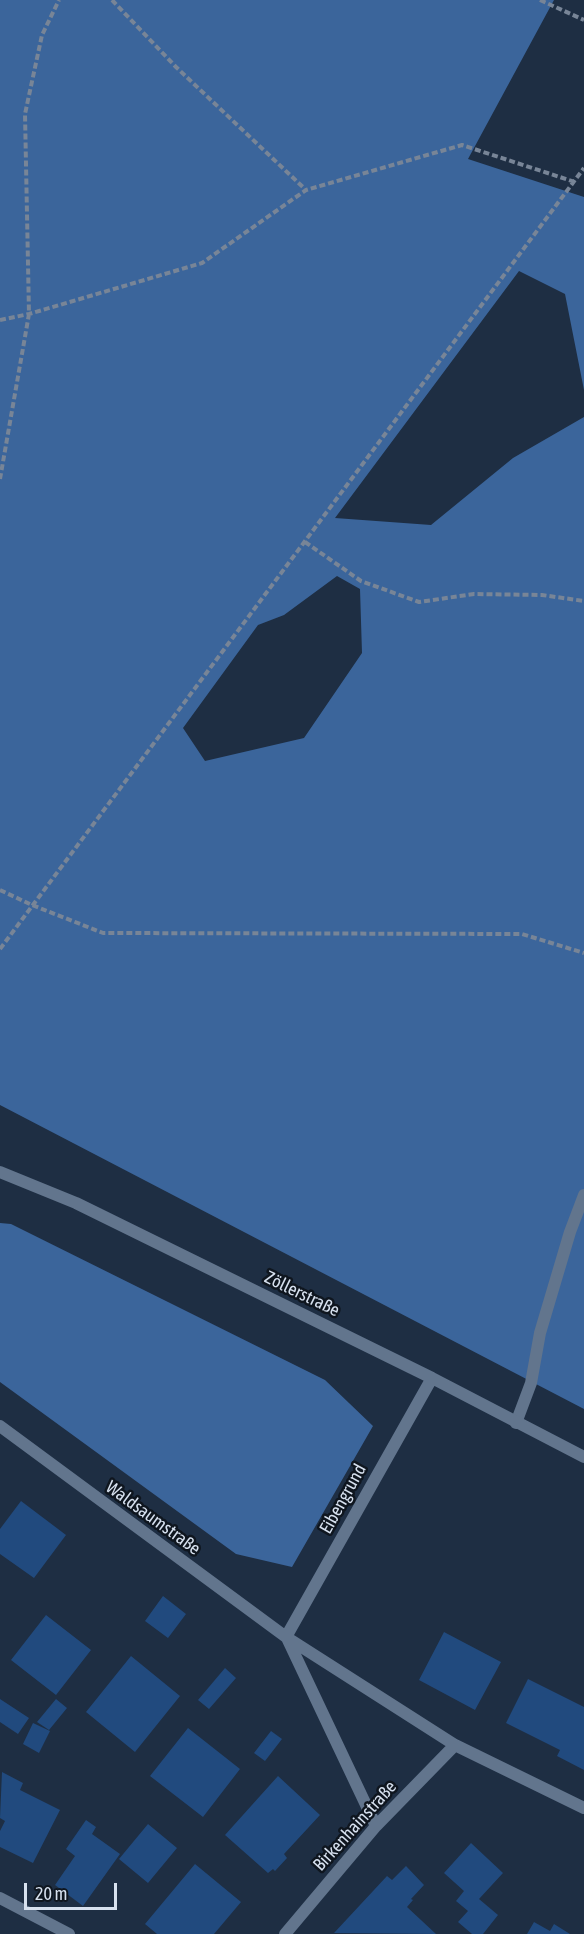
<!DOCTYPE html>
<html>
<head>
<meta charset="utf-8">
<style>
  body { margin:0 }
  #map { position:relative; width:584px; height:1934px; overflow:hidden; background:#1e2e43; font-family:"Asap Condensed",sans-serif }
  canvas { display:block }
  .scale { position:absolute; left:24px; top:1883px; width:93px; height:27px; box-sizing:border-box; border:3px solid #d7e1ef; border-top:0; padding-left:8px; font-size:18px; line-height:21px; white-space:nowrap; color:#d7e1ef; -webkit-text-stroke:4px #0f161f; paint-order:stroke }
</style>
</head>
<body>
<div id="map">
<canvas width="584" height="1934"></canvas>
<div class="scale">20 m</div>
</div>
<script>
const c = document.querySelector('canvas').getContext('2d');
c.lineJoin = 'round';
function fill(path, color) {
  c.fillStyle = color;
  c.fill(path, 'evenodd');
}
function shape(rows) {
  const path = new Path2D();
  for (const r of rows) {
    path.moveTo(r[0], r[1]);
    for (let i = 2; i < r.length; i += 2) path.lineTo(r[i], r[i + 1]);
  }
  return path;
}
function trace(path, color, width, dash) {
  c.strokeStyle = color;
  c.lineWidth = width;
  c.lineCap = dash ? 'butt' : 'round';
  c.setLineDash(dash || []);
  c.stroke(path);
}
function label(font, color, halo, rows, align = 'center') {
  c.font = font + ' "Asap Condensed",sans-serif';
  c.lineWidth = 5;
  c.setLineDash([]);
  c.textBaseline = 'middle';
  c.strokeStyle = halo;
  c.fillStyle = color;
  for (const [text, x, y, turn = 0] of rows) {
    c.save();
    c.translate(x, y);
    c.rotate((+turn || 0) * Math.PI / 180);
    c.textAlign = isNaN(turn) ? turn : align;
    if (halo) c.strokeText(text, 0, 0);
    c.fillText(text, 0, 0);
    c.restore();
  }
}
const forest = shape([
  [0,0,554,0,468,159,584,197,584,390,565,294,519,271,335,518,431,525,513,458,584,417,584,1409,0,1105],
  [337,576,360,589,362,653,304,738,205,761,183,728,258,625,284,615],
  [0,1223,11,1224,325,1380,373,1426,292,1567,236,1554,0,1382]
]);
const building = shape([
  [21,1501,66,1535,34,1578,0,1554,0,1529],
  [163,1596,186,1614,168,1638,145,1621],
  [46,1615,91,1650,56,1695,11,1660],
  [444,1632,501,1662,475,1710,419,1680],
  [131,1656,180,1696,135,1752,86,1712],
  [225,1668,236,1678,209,1709,198,1700],
  [528,1679,584,1707,584,1770,557,1756,560,1750,506,1723],
  [0,1699,29,1718,18,1734,0,1722],
  [56,1699,67,1708,49,1730,37,1722],
  [33,1723,50,1731,39,1753,23,1744],
  [188,1728,240,1769,203,1817,150,1776],
  [271,1731,282,1739,265,1761,254,1753],
  [2,1772,23,1783,20,1790,60,1810,33,1863,0,1847,0,1831,5,1821,0,1818],
  [278,1776,320,1815,284,1854,287,1858,275,1871,273,1869,268,1873,225,1835],
  [86,1820,96,1827,92,1834,120,1854,83,1906,55,1885,75,1856,66,1849],
  [148,1824,177,1848,148,1883,119,1859],
  [471,1843,503,1873,479,1899,498,1915,483,1934,472,1934,458,1922,468,1911,456,1901,464,1891,444,1873],
  [195,1864,241,1902,214,1934,157,1934,145,1924],
  [406,1866,424,1885,411,1899,413,1900,407,1907,436,1934,334,1933,387,1876,392,1880],
  [534,1922,550,1931,554,1924,570,1934,527,1934]
]);
const path = shape([
  [112,0,176,67,306,190],
  [540,0,584,20],
  [0,320,29,314,202,263,306,190,462,145,575,182],
  [0,479,29,314,25,114,42,35,59,0],
  [305,542,361,581,419,602,474,594,542,595,584,601],
  [0,890,32,905,103,933,522,934,584,953],
  [0,949,584,168]
]);
const service = shape([
  [516,1423,531,1383,540,1333,570,1232,584,1195]
]);
const minor = shape([
  [0,1172,76,1203,432,1378,584,1457],
  [0,1426,286,1637,455,1745,584,1808],
  [286,1637,432,1378],
  [287,1638,376,1826],
  [0,1898,69,1934],
  [285,1934,376,1826,455,1745]
]);
const streetNames = [
  ["Zöllerstraße",302,1294,26],
  ["Eibengrund",343,1499,-61],
  ["Waldsaumstraße",153,1518,36],
  ["Birkenhainstraße",355,1826,-48]
];
fill(forest, '#3b659b');
fill(building, '#214a7e');
trace(path, '#788597', 4, [6, 3]);
trace(service, '#62758d', 12);
trace(minor, '#62758d', 12);
label('18px', '#d7e1ef', '#0f161f', streetNames);
</script>
</body>
</html>
